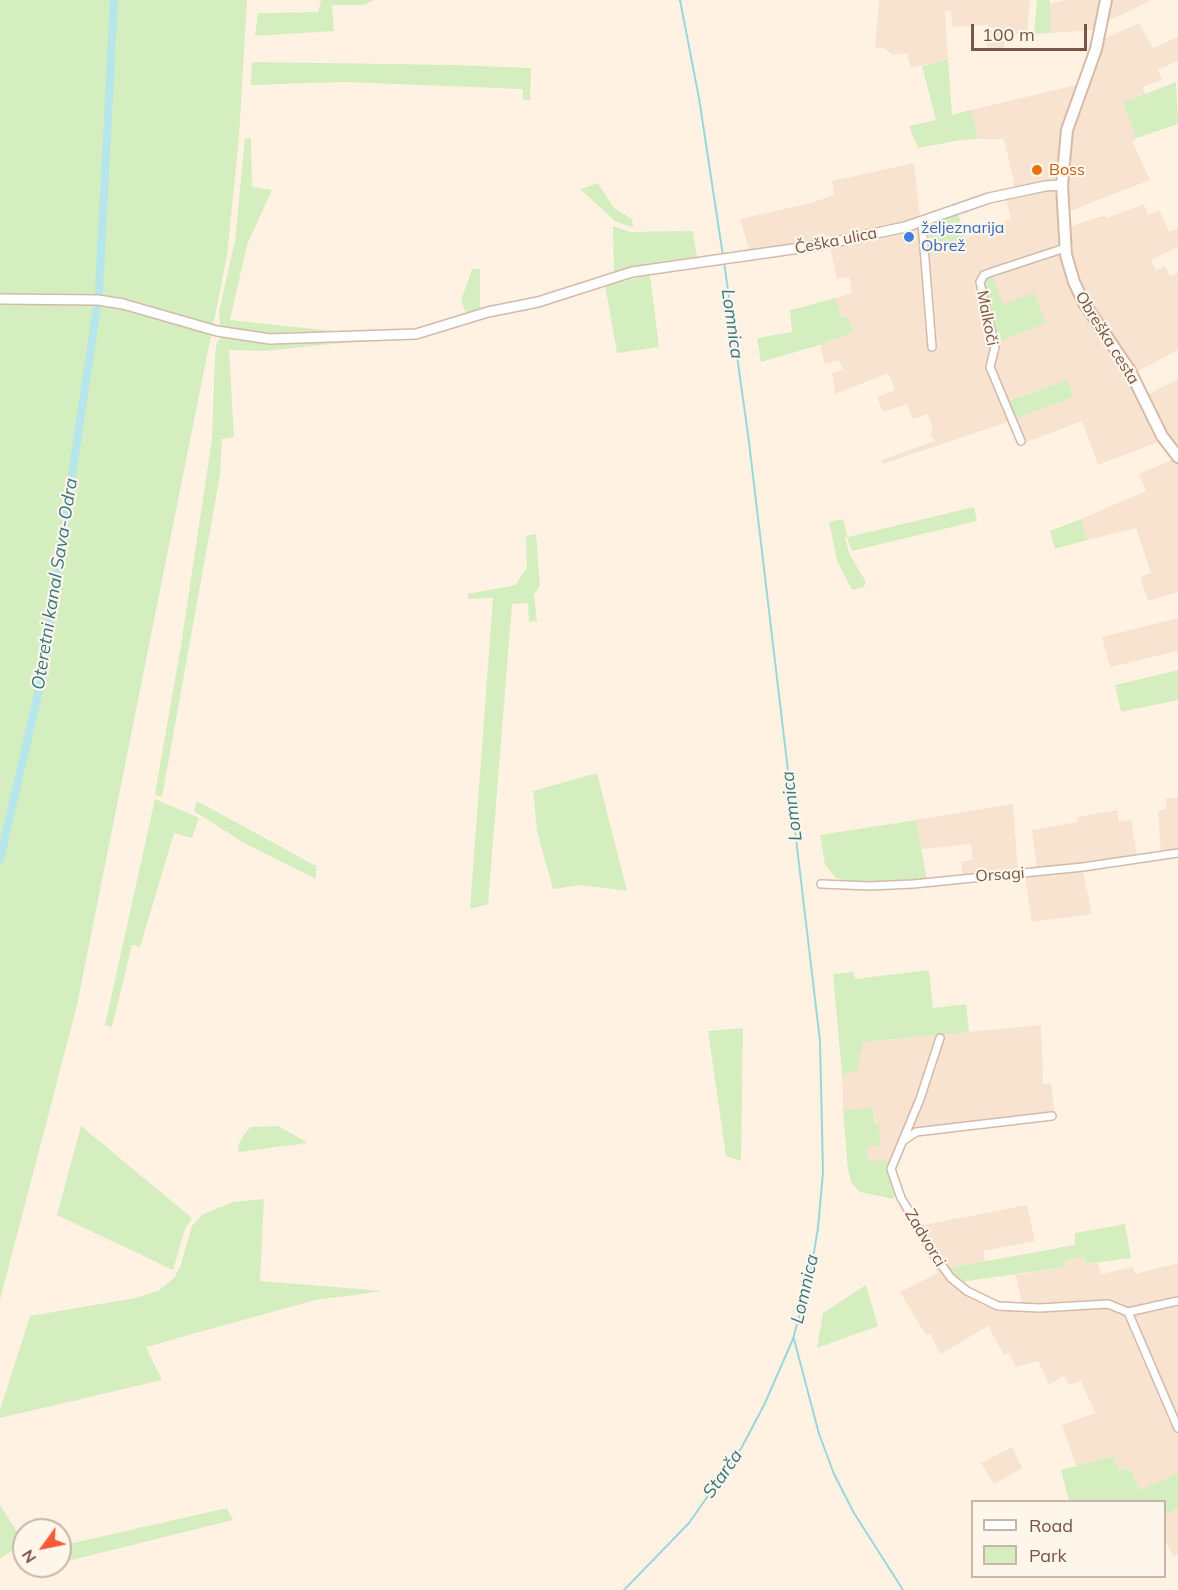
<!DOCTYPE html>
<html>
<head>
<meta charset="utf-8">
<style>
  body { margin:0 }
  #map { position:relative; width:1178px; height:1590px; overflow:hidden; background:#fff2e3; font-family:Mulish,sans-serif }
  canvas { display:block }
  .legend { position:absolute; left:971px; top:1500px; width:195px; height:78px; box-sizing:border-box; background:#fff6eb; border:2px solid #c9b6a9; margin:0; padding:8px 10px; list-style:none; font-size:18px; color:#795546 }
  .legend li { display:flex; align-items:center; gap:12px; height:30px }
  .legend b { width:30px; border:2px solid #c9b6a9 }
  .north { position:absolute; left:12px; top:1518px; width:60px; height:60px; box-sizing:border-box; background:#fff6eb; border:2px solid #c9b6a9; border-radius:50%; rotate:237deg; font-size:16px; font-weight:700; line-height:24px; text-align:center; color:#795546 }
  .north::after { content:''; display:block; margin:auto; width:21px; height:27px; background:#f55a3b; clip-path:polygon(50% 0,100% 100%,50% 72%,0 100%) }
  .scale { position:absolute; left:971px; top:24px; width:116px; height:27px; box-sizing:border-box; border:3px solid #795546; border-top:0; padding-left:8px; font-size:18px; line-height:21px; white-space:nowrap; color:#795546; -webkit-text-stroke:4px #fff6eb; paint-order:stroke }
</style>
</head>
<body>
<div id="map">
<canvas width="1178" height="1590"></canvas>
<ul class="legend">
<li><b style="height:8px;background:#fff"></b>Road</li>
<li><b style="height:16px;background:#d5eebf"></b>Park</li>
</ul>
<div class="north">N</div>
<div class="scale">100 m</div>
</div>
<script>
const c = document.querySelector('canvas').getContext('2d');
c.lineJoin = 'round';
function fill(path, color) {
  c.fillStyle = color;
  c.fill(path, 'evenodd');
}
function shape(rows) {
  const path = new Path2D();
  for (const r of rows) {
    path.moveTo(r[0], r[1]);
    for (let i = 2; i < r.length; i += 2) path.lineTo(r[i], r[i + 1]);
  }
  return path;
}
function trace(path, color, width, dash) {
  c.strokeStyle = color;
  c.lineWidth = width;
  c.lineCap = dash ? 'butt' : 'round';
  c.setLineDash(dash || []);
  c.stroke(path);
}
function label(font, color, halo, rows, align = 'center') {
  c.font = font + ' Mulish,sans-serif';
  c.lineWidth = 4.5;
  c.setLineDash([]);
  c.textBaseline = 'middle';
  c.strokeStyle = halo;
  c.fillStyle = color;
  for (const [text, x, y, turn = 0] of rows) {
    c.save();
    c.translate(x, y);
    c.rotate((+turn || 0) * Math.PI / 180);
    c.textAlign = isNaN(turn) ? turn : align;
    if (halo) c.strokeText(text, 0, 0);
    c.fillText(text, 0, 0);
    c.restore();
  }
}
const residential = shape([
  [879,0,1030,0,1027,33,1006,34,1003,50,987,51,988,25,953,27,951,11,945,11,948,59,911,68,907,53,892,55,883,47,875,48],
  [1066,0,1101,0,1094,30,1050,33,1050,4],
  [1110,0,1152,0,1108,21],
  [1139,23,1153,48,1178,37,1178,61,1158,70,1162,80,1142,87,1145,94,1122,104,1137,138,1132,141,1150,180,1070,211,1071,226,1105,215,1106,218,1144,204,1148,215,1159,210,1169,232,1178,228,1178,247,1151,260,1156,270,1165,266,1170,276,1178,273,1178,350,1138,371,1149,394,1178,379,1178,592,1148,601,1140,577,1151,573,1136,528,1087,540,1081,519,1146,491,1139,474,1172,460,1158,442,1098,465,1082,421,1024,443,1015,419,1073,397,1067,380,1003,402,1011,421,883,464,881,460,935,441,930,435,933,430,928,414,913,419,907,404,883,412,877,397,895,390,888,373,835,394,832,373,843,369,839,360,825,364,820,345,834,340,841,319,836,298,852,293,849,277,837,279,830,247,752,260,740,219,811,203,834,195,832,181,914,163,920,218,925,225,956,245,955,241,1011,219,1004,191,1015,188,1004,139,978,139,971,110,1076,85,1090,49,1106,38],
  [1178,618,1178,651,1110,667,1102,637],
  [1178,797,1178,855,1161,857,1158,811,1167,808,1165,799],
  [1013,804,1018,872,963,876,961,862,973,860,971,844,921,849,916,820],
  [1117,810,1119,822,1131,820,1138,861,1083,870,1092,914,1032,922,1024,871,1037,868,1032,830,1077,822,1077,817],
  [1041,1025,1043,1084,1051,1083,1055,1118,917,1135,906,1141,894,1167,895,1172,901,1191,924,1225,1027,1205,1035,1241,983,1251,985,1261,948,1268,961,1282,991,1299,1022,1304,1016,1275,1065,1267,1065,1260,1085,1257,1086,1264,1098,1263,1101,1274,1133,1267,1135,1274,1178,1263,1178,1473,1140,1490,1129,1468,1119,1471,1113,1456,1076,1466,1062,1425,1095,1413,1081,1381,1069,1385,1064,1376,1049,1385,1038,1361,1016,1367,1009,1353,1004,1355,988,1326,941,1354,930,1334,926,1335,900,1292,938,1273,901,1210,889,1171,868,1160,867,1146,881,1145,872,1107,843,1110,842,1074,857,1072,862,1042],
  [1012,1447,1022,1468,994,1484,981,1463],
  [1178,1508,1178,1554,1173,1556,1165,1539,1165,1515]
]);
const green = shape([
  [0,0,247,0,239,137,227,256,77,1005,0,1300],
  [321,0,374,0,364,5,332,5,334,31,255,36,258,13,318,12],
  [1037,0,1050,0,1050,33,1034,34],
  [948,59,952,115,971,110,978,139,961,140,918,148,909,126,936,120,922,66],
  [252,62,453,65,531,68,530,100,523,100,523,89,344,82,251,85],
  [1176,82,1178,124,1137,138,1122,103],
  [245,138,251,138,252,187,272,190,247,245,230,320,352,333,271,335,220,327,219,311,235,241],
  [598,183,614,208,632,219,633,228,615,221,580,189],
  [958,213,965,237,955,241,956,246,927,255,925,225],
  [613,226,631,232,693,231,697,259,614,273],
  [472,269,480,269,480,311,467,315,461,301],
  [650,275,659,347,617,353,605,285],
  [992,275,1003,304,1034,293,1046,323,998,342,983,283,986,278],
  [836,298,841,318,848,317,853,332,820,345,761,362,757,338,792,332,790,310],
  [223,336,270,342,353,342,264,351,229,350,234,437,222,439,220,475,162,797,155,795,156,788,181,645,212,439,215,355,217,342],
  [1067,380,1073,397,1015,419,1007,401],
  [974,507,977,521,852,551,847,537,845,537,849,553,866,582,864,587,852,590,837,561,829,522,843,519,848,537],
  [1081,519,1087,540,1055,549,1050,531],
  [536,534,540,586,534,595,537,621,529,622,528,603,512,604,488,904,470,909,493,598,468,599,468,594,515,585,527,568,526,536],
  [1178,670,1178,700,1121,712,1115,685],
  [597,773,627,891,581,885,553,889,537,831,533,791],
  [155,799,199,818,192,838,174,833,140,947,132,945,112,1027,105,1025],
  [197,801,316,866,316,879,244,843,194,811],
  [916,820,927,880,869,883,848,881,836,878,825,865,820,835],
  [929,970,933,1008,966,1004,969,1032,863,1042,857,1072,842,1074,833,974,853,972,855,979],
  [743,1028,741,1161,726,1156,708,1031],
  [872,1107,875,1124,879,1124,881,1145,867,1147,868,1160,889,1161,895,1195,893,1199,860,1192,852,1184,848,1170,843,1110],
  [81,1126,192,1218,185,1229,173,1270,57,1215],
  [278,1126,308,1143,239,1152,238,1146,244,1134,251,1127],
  [264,1199,260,1281,384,1291,315,1300,146,1347,162,1380,0,1418,0,1410,30,1316,135,1298,158,1291,174,1278,180,1267,192,1226,202,1215,233,1202],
  [1125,1224,1131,1258,1086,1264,1084,1257,1065,1260,1065,1267,961,1282,948,1268,1075,1245,1075,1233],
  [866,1285,878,1326,817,1348,823,1313],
  [1113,1456,1119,1471,1129,1468,1140,1490,1178,1473,1178,1508,1165,1515,1164,1502,1069,1501,1061,1470],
  [0,1505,24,1542,0,1559],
  [227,1508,233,1520,60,1563,60,1546]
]);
const stream = shape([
  [680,0,699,98,723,256],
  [794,1339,819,1434,834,1474,854,1513,903,1590],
  [624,1590,689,1523,742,1447,765,1403,793,1339,810,1276,818,1228,823,1172,820,1041,749,442,724,262]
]);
const canal = shape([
  [99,291,114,0],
  [0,859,42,677,97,307]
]);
const minor = shape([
  [922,222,932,347],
  [1021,441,990,367,995,347,980,282,984,275,992,272,1065,248],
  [821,884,870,886,913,884,1083,867,1178,853],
  [940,1038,920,1099,891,1169,901,1198,923,1234,930,1249,951,1278,967,1291,998,1306,1039,1308,1108,1304,1128,1312,1178,1428],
  [903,1141,916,1132,1052,1116],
  [1128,1312,1178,1301]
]);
const tertiary = shape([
  [0,299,98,300,123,304,217,331,270,339,416,334,488,312,538,302,632,272,821,245,905,227,989,198,1045,186,1062,185]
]);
const secondary = shape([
  [1106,0,1096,49,1067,130,1062,185,1066,255,1074,282,1084,303,1130,371,1162,436,1178,457]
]);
const markers = [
  [1037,170,6,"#e8710a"],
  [909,237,6,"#3f7fe0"]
];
const foodNames = [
  ["Boss",1049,170]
];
const shopNames = [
  ["željeznarija",921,228],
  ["Obrež",921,246]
];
const streetNames = [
  ["Češka ulica",836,241,-11],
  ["Malkoči",987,318,79],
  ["Obreška cesta",1107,338,58],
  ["Orsagi",1000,875,-4],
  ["Zadvorci",925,1238,59]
];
const waterNames = [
  ["Lomnica",732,324,82],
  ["Oteretni kanal Sava-Odra",55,584,-81],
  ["Lomnica",792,806,-97],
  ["Lomnica",805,1289,-77],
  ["Starča",723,1474,-55]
];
fill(residential, '#f7e3d0');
fill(green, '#d5eebf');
trace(stream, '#9ad7dd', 2);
trace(canal, '#b5e6ea', 8);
trace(minor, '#d3baaa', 10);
trace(tertiary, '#d3baaa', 12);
trace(secondary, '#d7baa7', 14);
trace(minor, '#fff', 7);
trace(tertiary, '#fff', 9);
trace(secondary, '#fff', 10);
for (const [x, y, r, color] of markers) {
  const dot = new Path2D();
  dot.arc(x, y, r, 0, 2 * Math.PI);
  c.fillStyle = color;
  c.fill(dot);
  trace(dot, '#fff6eb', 2);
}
label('16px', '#c56008', '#fff6eb', foodNames, 'left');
label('16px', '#366cbe', '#fff6eb', shopNames, 'left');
label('16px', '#795546', '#fff6eb', streetNames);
label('italic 18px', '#377881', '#fff6eb', waterNames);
</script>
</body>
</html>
